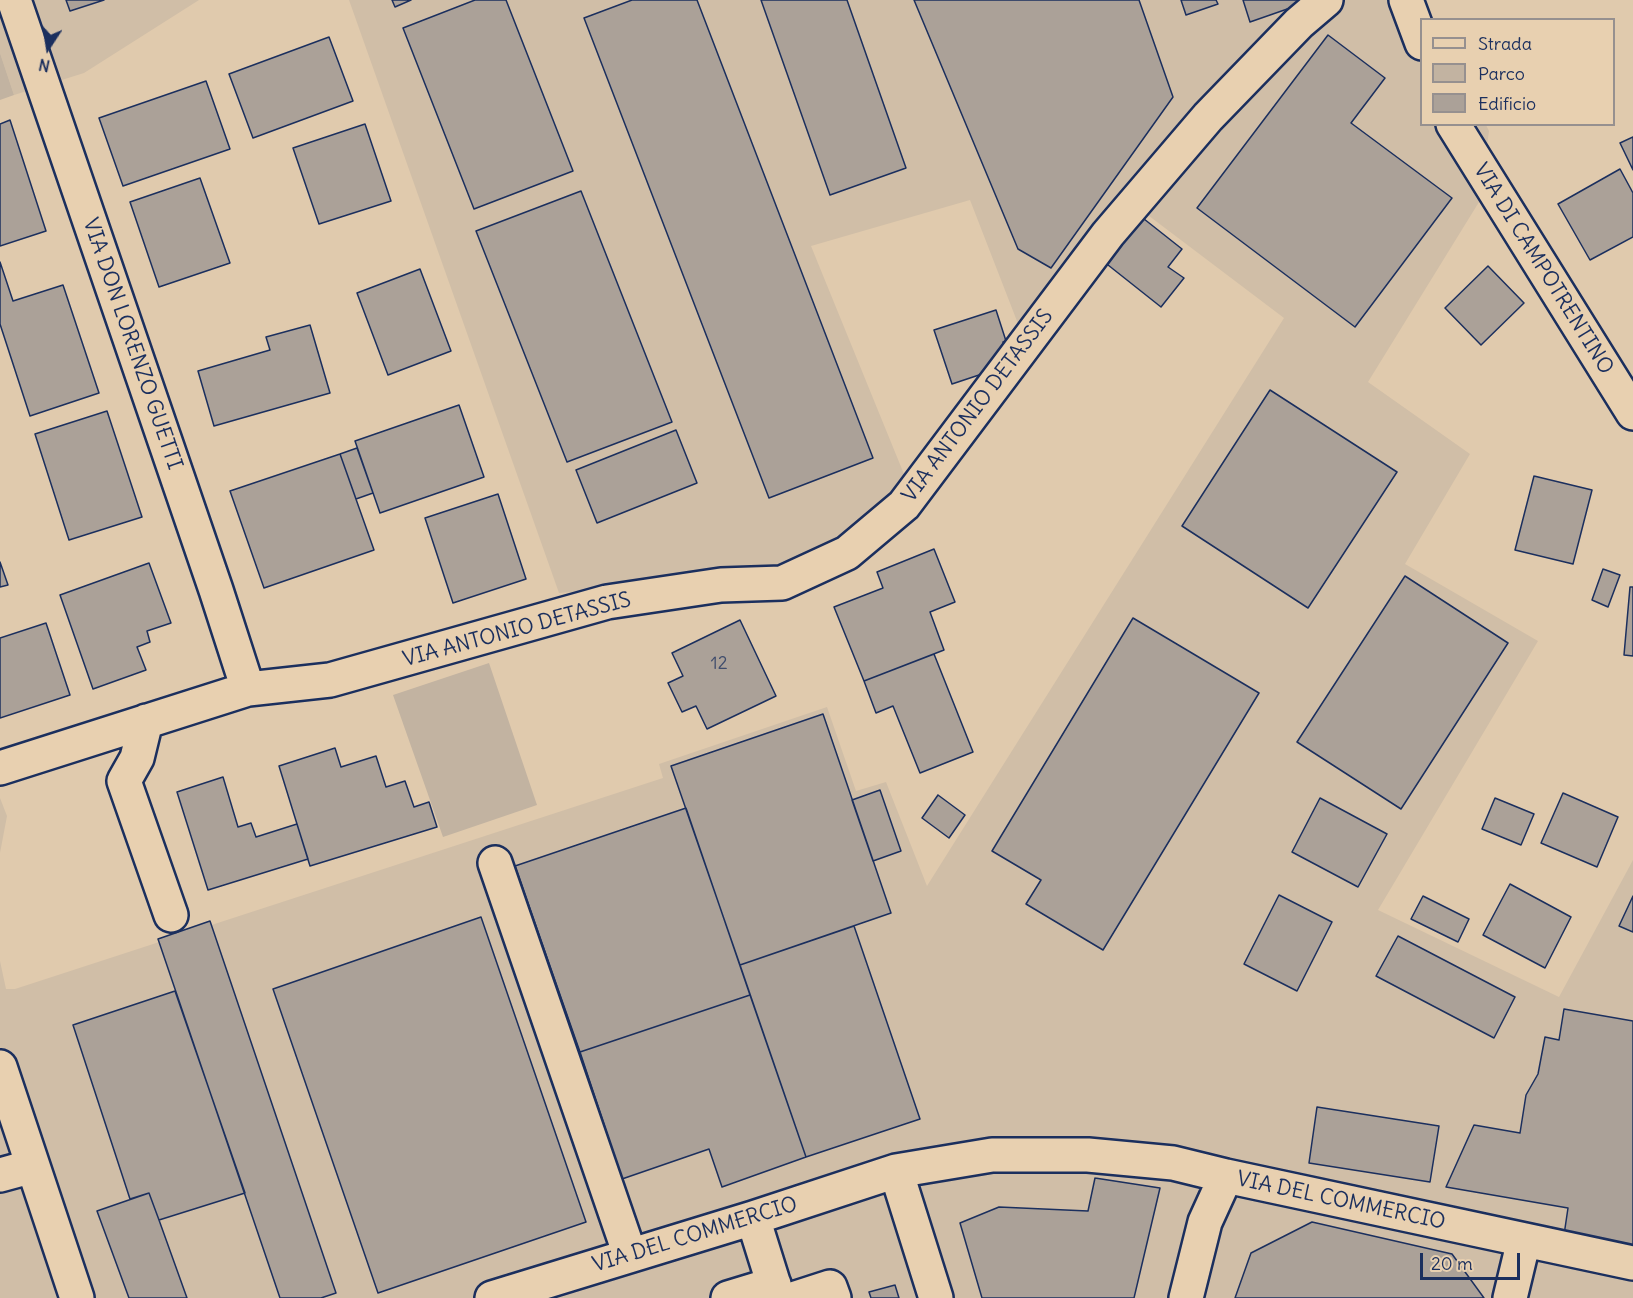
<!DOCTYPE html>
<html>
<head>
<meta charset="utf-8">
<style>
  body { margin:0 }
  #map { position:relative; width:1633px; height:1298px; overflow:hidden; background:#e0caad; font-family:Delius,sans-serif }
  canvas { display:block }
  .legend { position:absolute; left:1420px; top:18px; width:195px; height:108px; box-sizing:border-box; background:#e8d0b0; border:2px solid #96908f; margin:0; padding:8px 10px; list-style:none; font-size:18px; color:#1b2f5e }
  .legend li { display:flex; align-items:center; gap:12px; height:30px }
  .legend b { width:30px; border:2px solid #96908f }
  .north { position:absolute; left:18px; top:18px; width:60px; height:60px; -webkit-text-stroke:4px #e8d0b0; paint-order:stroke; rotate:192deg; font-size:16px; font-weight:700; line-height:24px; text-align:center; color:#1b2f5e }
  .north::after { content:''; display:block; margin:auto; width:21px; height:27px; background:#1b2f5e; clip-path:polygon(50% 0,100% 100%,50% 72%,0 100%) }
  .scale { position:absolute; left:1420px; top:1253px; width:100px; height:27px; box-sizing:border-box; border:3px solid #1b2f5e; border-top:0; padding-left:8px; font-size:18px; line-height:21px; white-space:nowrap; color:#1b2f5e; -webkit-text-stroke:4px #e8d0b0; paint-order:stroke }
</style>
</head>
<body>
<div id="map">
<canvas width="1633" height="1298"></canvas>
<ul class="legend">
<li><b style="height:8px;background:#e8d0b0"></b>Strada</li>
<li><b style="height:16px;background:#c2b3a1"></b>Parco</li>
<li><b style="height:16px;background:#aba198"></b>Edificio</li>
</ul>
<div class="north">N</div>
<div class="scale">20 m</div>
</div>
<script>
const c = document.querySelector('canvas').getContext('2d');
c.lineJoin = 'round';
function fill(path, color) {
  c.fillStyle = color;
  c.fill(path, 'evenodd');
}
function shape(rows) {
  const path = new Path2D();
  for (const r of rows) {
    path.moveTo(r[0], r[1]);
    for (let i = 2; i < r.length; i += 2) path.lineTo(r[i], r[i + 1]);
  }
  return path;
}
function trace(path, color, width, dash) {
  c.strokeStyle = color;
  c.lineWidth = width;
  c.lineCap = dash ? 'butt' : 'round';
  c.setLineDash(dash || []);
  c.stroke(path);
}
function label(font, color, halo, rows, align = 'center') {
  c.font = font + ' Delius,sans-serif';
  c.lineWidth = 6;
  c.setLineDash([]);
  c.textBaseline = 'middle';
  c.strokeStyle = halo;
  c.fillStyle = color;
  for (const [text, x, y, turn = 0] of rows) {
    c.save();
    c.translate(x, y);
    c.rotate((+turn || 0) * Math.PI / 180);
    c.textAlign = isNaN(turn) ? turn : align;
    if (halo) c.strokeText(text, 0, 0);
    c.fillText(text, 0, 0);
    c.restore();
  }
}
const built = shape([
  [0,0,199,0,84,73,14,95,0,53],
  [349,0,1415,0,1421,21,1422,124,1486,125,1489,131,1479,202,1368,382,1470,454,1405,564,1538,641,1378,910,1559,997,1633,860,1633,1298,0,1298,0,961,6,989,15,989,663,778,659,764,827,707,856,791,886,782,927,886,1284,318,1124,197,1022,334,970,200,811,246,908,484,842,546,764,575,559,593],
  [0,798,7,816,0,853]
]);
const green = shape([
  [0,53,14,95,0,100],
  [489,663,537,805,443,837,393,695]
]);
const building = shape([
  [66,0,104,0,70,11,66,0],
  [392,0,411,0,395,7,392,0],
  [475,0,506,0,573,171,474,209,403,28,475,0],
  [632,0,697,0,873,458,769,498,584,18,632,0],
  [761,0,847,0,906,168,830,195,761,0],
  [914,0,1139,0,1173,97,1051,268,1018,249,914,0],
  [1181,0,1216,0,1218,4,1186,15,1181,0],
  [1243,0,1313,0,1250,22,1243,0],
  [1328,35,1385,78,1351,123,1452,198,1355,327,1197,208,1328,35],
  [329,37,353,101,253,138,229,74,329,37],
  [206,81,230,149,123,186,99,118,206,81],
  [10,120,46,231,0,246,0,124,10,120],
  [365,124,391,201,319,224,293,148,365,124],
  [1633,137,1633,170,1620,143,1633,137],
  [1620,169,1633,193,1633,237,1590,260,1558,204,1620,169],
  [200,178,230,263,159,287,130,202,200,178],
  [581,191,672,422,567,462,476,231,581,191],
  [1139,215,1182,249,1168,267,1184,278,1161,307,1103,261,1139,215],
  [0,262,13,301,63,285,99,393,30,416,0,324,0,262],
  [1488,266,1524,303,1481,345,1445,308,1488,266],
  [420,269,451,351,388,375,357,293,420,269],
  [996,310,1006,341,1003,342,1009,360,997,369,952,384,934,330,996,310],
  [310,325,330,393,214,426,198,371,270,350,266,337,310,325],
  [1270,390,1397,472,1308,608,1182,526,1270,390],
  [459,405,484,477,380,513,355,441,459,405],
  [107,411,142,517,69,540,35,434,107,411],
  [676,430,697,483,597,523,576,470,676,430],
  [357,448,373,493,356,499,340,454,357,448],
  [340,454,374,550,264,588,230,491,340,454],
  [1534,476,1592,490,1573,564,1515,550,1534,476],
  [498,494,526,579,453,603,425,518,498,494],
  [934,549,955,602,930,612,944,650,864,681,834,607,883,588,877,572,934,549],
  [0,562,8,585,0,587,0,562],
  [149,563,171,623,147,631,150,642,137,647,146,670,93,689,60,595,149,563],
  [1603,569,1620,575,1608,607,1592,600,1603,569],
  [1405,576,1508,643,1401,809,1297,742,1405,576],
  [1630,587,1633,587,1633,656,1624,655,1630,587],
  [1133,618,1259,693,1103,950,1026,904,1041,880,992,851,1133,618],
  [740,620,776,696,707,729,696,706,682,712,668,683,683,676,672,653,740,620],
  [46,623,70,695,0,718,0,638,46,623],
  [934,654,973,752,920,773,893,706,876,713,864,681,934,654],
  [823,714,891,913,740,965,671,766,823,714],
  [335,748,341,767,376,756,386,787,405,781,414,807,429,802,437,827,310,866,279,766,335,748],
  [223,777,238,827,251,823,256,837,297,824,308,859,208,890,177,792,223,777],
  [880,790,901,851,873,861,852,800,880,790],
  [1563,793,1618,817,1597,867,1541,843,1563,793],
  [938,795,965,815,949,838,922,818,938,795],
  [1320,798,1387,834,1358,887,1292,852,1320,798],
  [1495,798,1534,814,1521,845,1482,829,1495,798],
  [686,808,750,995,580,1052,515,866,686,808],
  [1510,884,1571,917,1545,968,1483,935,1510,884],
  [1279,895,1332,922,1297,991,1244,964,1279,895],
  [1423,896,1469,919,1458,942,1411,919,1423,896],
  [1633,896,1633,932,1619,926,1633,896],
  [481,917,586,1222,378,1293,273,989,481,917],
  [210,921,336,1293,321,1298,280,1298,158,939,210,921],
  [854,926,920,1119,806,1157,740,965,854,926],
  [1398,936,1515,997,1494,1038,1376,976,1398,936],
  [175,991,245,1193,159,1220,149,1193,130,1199,73,1025,175,991],
  [750,995,806,1157,722,1187,709,1149,622,1179,580,1052,750,995],
  [1564,1009,1633,1021,1633,1247,1564,1235,1568,1208,1446,1187,1474,1125,1520,1133,1526,1095,1538,1074,1545,1037,1559,1040,1564,1009],
  [1317,1107,1439,1126,1430,1182,1309,1163,1317,1107],
  [1095,1178,1160,1188,1134,1298,982,1298,960,1223,999,1207,1088,1211,1095,1178],
  [149,1193,159,1220,187,1298,129,1298,97,1211,149,1193],
  [1312,1222,1452,1254,1484,1298,1235,1298,1251,1253,1312,1222],
  [895,1285,899,1298,871,1298,869,1292,895,1285]
]);
const minor = shape([
  [14,0,216,590,248,689],
  [1406,0,1422,43],
  [1453,124,1633,413],
  [146,721,137,758,124,781,171,915],
  [0,768,248,689,330,680,607,602,721,585,782,583,847,553,904,505,1108,234,1208,117,1299,23,1326,0],
  [495,863,630,1255],
  [0,1067,77,1298],
  [896,1171,936,1298],
  [0,1175,33,1166],
  [753,1218,778,1298],
  [492,1298,753,1218,896,1171,992,1155,1088,1155,1173,1163,1226,1176,1633,1263],
  [728,1298,774,1284],
  [796,1298,830,1287,834,1298],
  [1186,1298,1205,1222,1226,1176],
  [1510,1298,1524,1240]
]);
const numberNames = [
  ["12",719,664]
];
const streetNames = [
  ["VIA DI CAMPOTRENTINO",1543,269,58],
  ["VIA DON LORENZO GUETTI",132,344,71],
  ["VIA ANTONIO DETASSIS",978,406,-53],
  ["VIA ANTONIO DETASSIS",517,630,-15],
  ["VIA DEL COMMERCIO",1341,1201,12],
  ["VIA DEL COMMERCIO",695,1235,-17]
];
fill(built, '#d0bea7');
fill(green, '#c2b3a1');
fill(building, '#aba198');
trace(building, '#1b2f5e', 1.5);
trace(minor, '#1b2f5e', 38);
trace(minor, '#e8d0b0', 33);
label('18px', '#3f4c6c', null, numberNames);
label('21px', '#1b2f5e', '#e8d0b0', streetNames);
</script>
</body>
</html>
